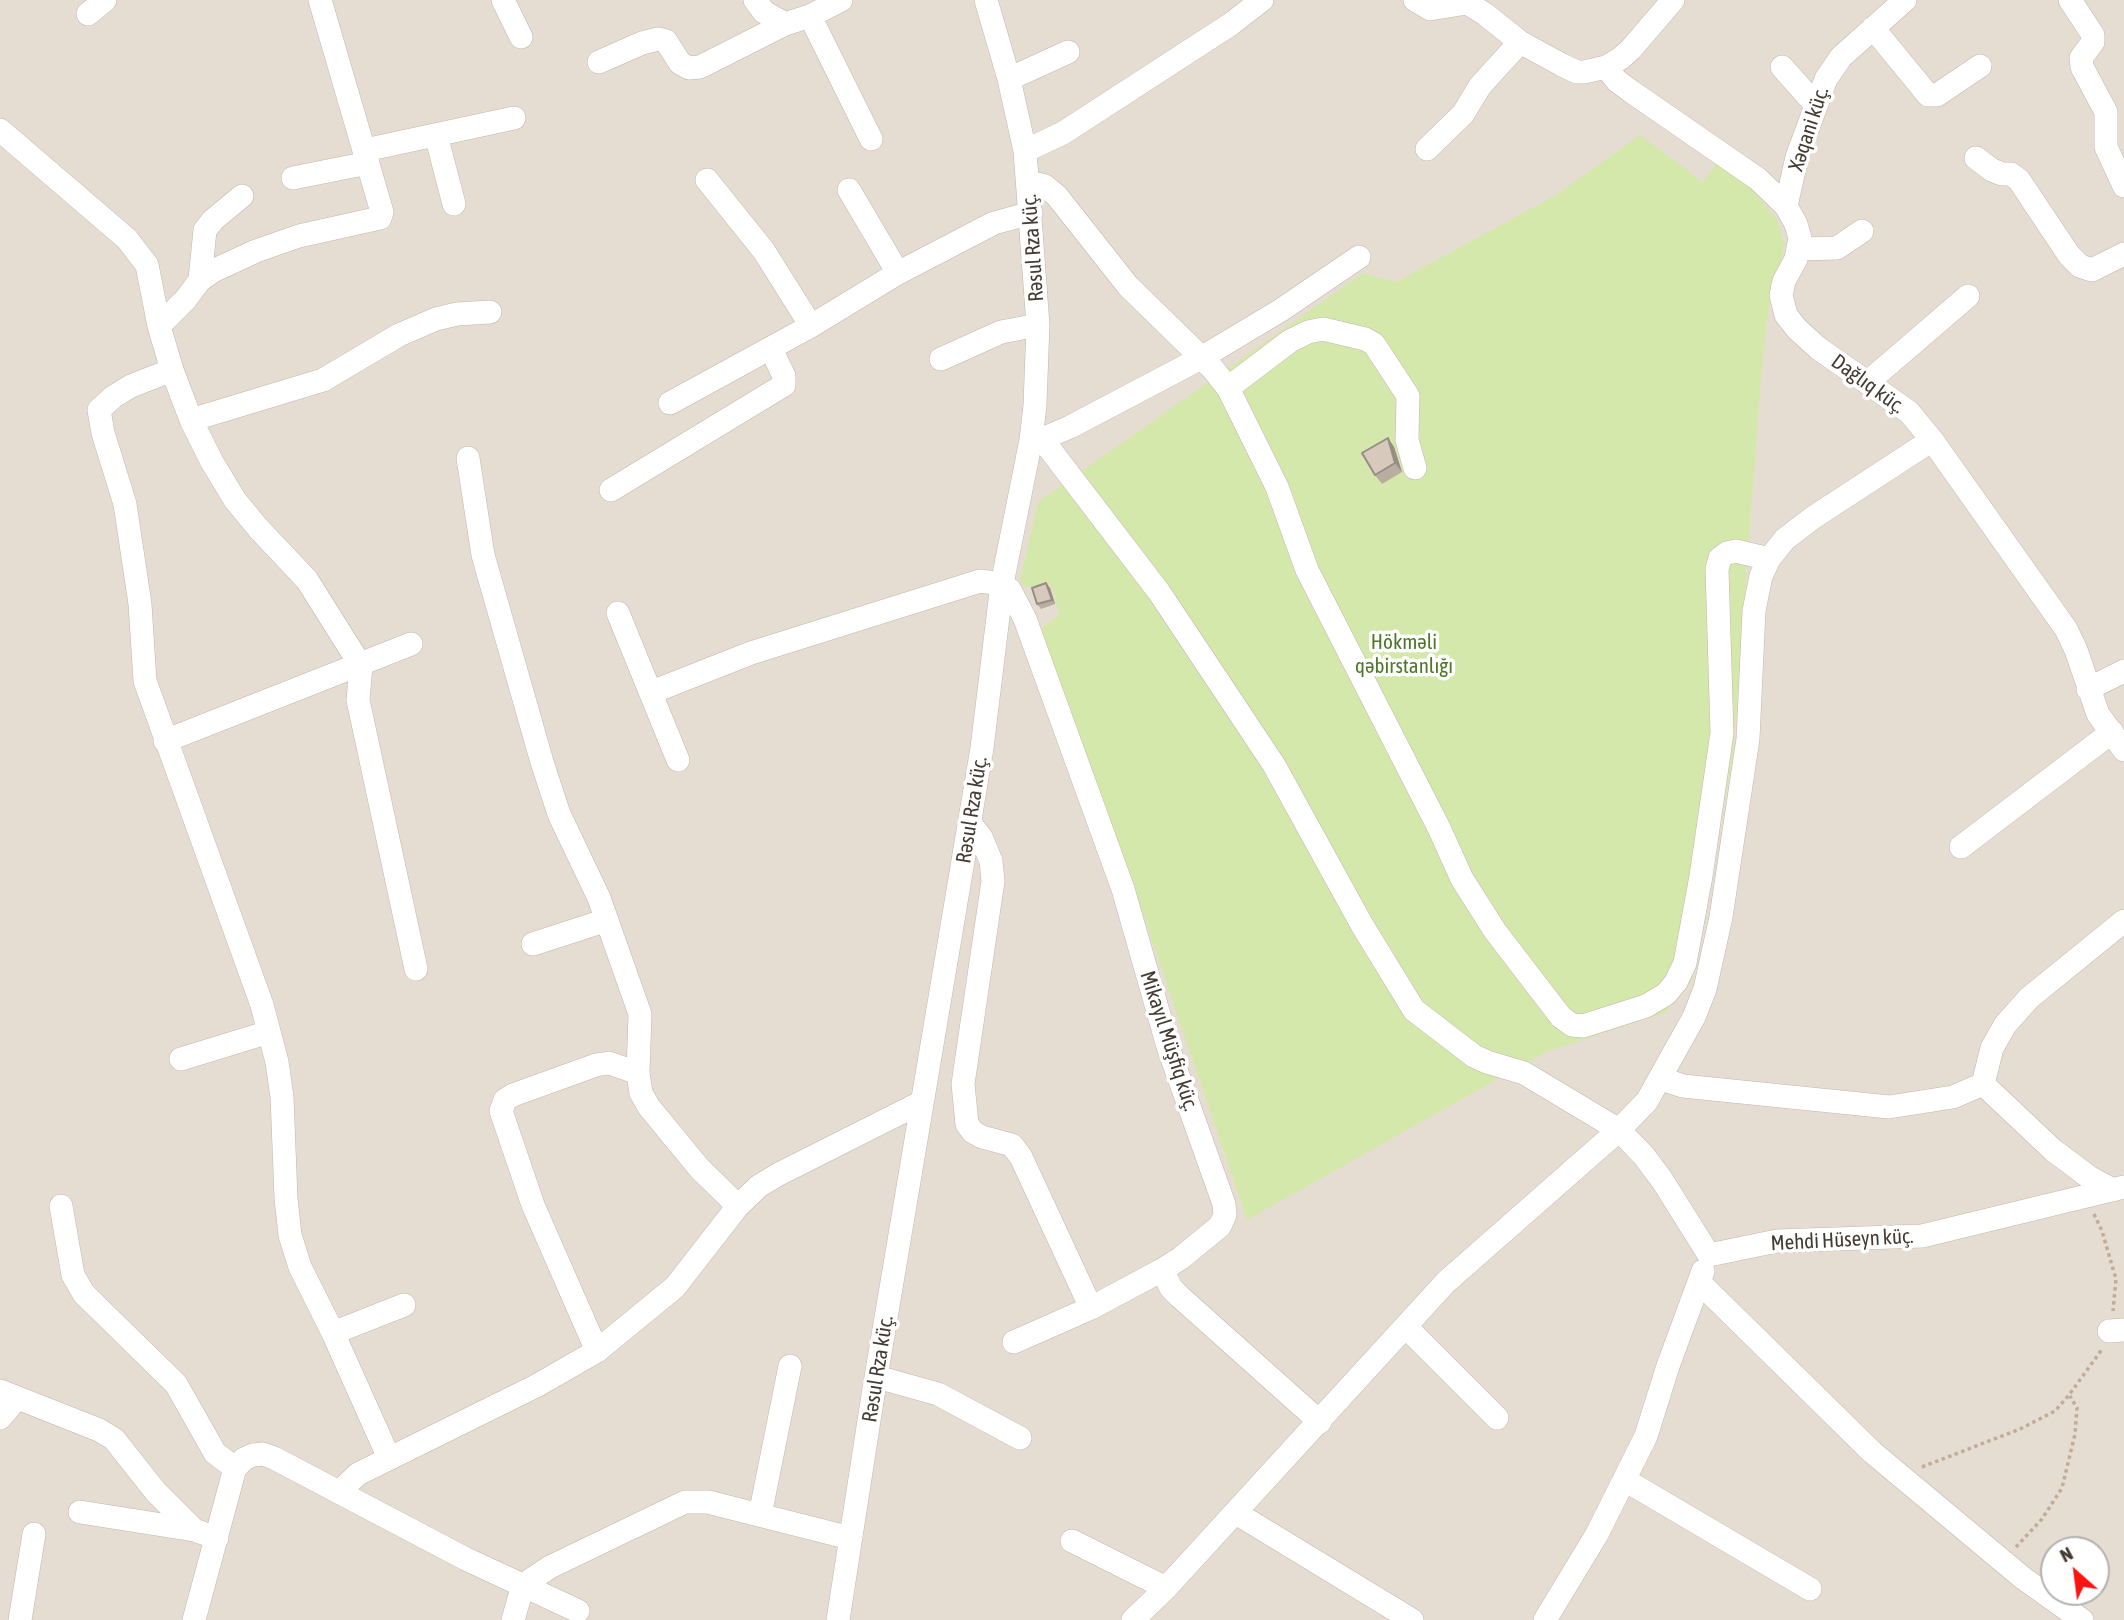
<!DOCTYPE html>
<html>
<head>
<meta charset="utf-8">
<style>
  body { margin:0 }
  #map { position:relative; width:2124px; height:1620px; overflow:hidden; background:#f2ece4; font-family:"Asap Condensed",sans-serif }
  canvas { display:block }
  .north { position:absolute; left:2040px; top:1536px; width:70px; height:70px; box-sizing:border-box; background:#fff; border:2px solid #b4b1ae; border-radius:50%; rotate:332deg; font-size:19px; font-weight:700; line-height:28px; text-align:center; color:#443c34 }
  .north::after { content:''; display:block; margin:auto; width:24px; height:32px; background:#fd1410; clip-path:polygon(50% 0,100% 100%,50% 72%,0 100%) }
</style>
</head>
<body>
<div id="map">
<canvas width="2124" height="1620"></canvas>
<div class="north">N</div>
</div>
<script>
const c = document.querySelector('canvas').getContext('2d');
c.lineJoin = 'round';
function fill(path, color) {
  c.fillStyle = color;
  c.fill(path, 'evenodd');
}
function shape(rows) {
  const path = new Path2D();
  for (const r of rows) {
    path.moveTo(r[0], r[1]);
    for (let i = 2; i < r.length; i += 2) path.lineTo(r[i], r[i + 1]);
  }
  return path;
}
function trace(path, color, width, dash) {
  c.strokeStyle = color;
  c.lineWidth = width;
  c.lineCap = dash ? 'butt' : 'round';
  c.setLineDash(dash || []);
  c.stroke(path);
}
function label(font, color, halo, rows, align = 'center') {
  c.font = font + ' "Asap Condensed",sans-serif';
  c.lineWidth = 7;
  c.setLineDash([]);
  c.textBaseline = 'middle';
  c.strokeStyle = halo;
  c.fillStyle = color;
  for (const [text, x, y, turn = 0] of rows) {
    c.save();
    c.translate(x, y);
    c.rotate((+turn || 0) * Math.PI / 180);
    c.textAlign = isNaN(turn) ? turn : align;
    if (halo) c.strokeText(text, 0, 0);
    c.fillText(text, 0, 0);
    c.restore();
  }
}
const residential = shape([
  [0,0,2124,0,2124,1620,0,1620],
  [2054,1550,2096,1550,2096,1592,2054,1592]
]);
const green = shape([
  [1640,135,1703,182,1716,163,1746,181,1777,220,1785,244,1768,312,1761,378,1733,757,1692,981,1665,1013,1546,1052,1247,1220,1142,911,1039,630,1059,615,1052,586,1024,587,1020,580,1038,502,1363,273,1396,282,1556,195]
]);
const path = shape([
  [2094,1214,2102,1231,2116,1279,2113,1311],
  [1922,1467,2020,1429,2055,1411,2069,1395,2103,1348],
  [2016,1547,2042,1519,2062,1488,2075,1434,2077,1408,2070,1396]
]);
const minor = shape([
  [503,0,521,37],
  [755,0,764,12,785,24],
  [1415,0,1430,9,1467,3,1485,14,1520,42,1562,65,1577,72,1584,72,1606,67,1621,58,1631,49,1673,0],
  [2070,0,2093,35,2093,42,2081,58,2082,67,2106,112,2106,147,2124,186],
  [88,14,105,0],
  [810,16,871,139],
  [1873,28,1928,95,1937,95,1980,66],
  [599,62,642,43,658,39,666,41,680,63,689,68,700,67,785,24,810,16,841,0],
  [1606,67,1617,81,1632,92,1758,179,1786,206,1796,224,1800,238,1796,259,1784,281,1781,295,1786,315,1797,329,1818,348,1909,412,1932,440,2066,629,2076,650,2098,714,2124,750],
  [1782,67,1815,104],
  [1009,79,1068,52],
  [0,130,127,239,147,265,159,326,172,370,191,420,212,462,235,500,258,528,307,580,361,666,358,700,416,969],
  [436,135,454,204],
  [1427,149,1463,114,1480,86,1520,42],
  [365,150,514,118],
  [1025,151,1063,133,1231,24,1262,0],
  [1976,158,1992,170,2002,174,2011,174,2019,180,2069,255,2080,266,2092,270,2124,254],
  [293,178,368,163],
  [707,180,764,251,811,326],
  [1028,182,1045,186,1057,196,1128,286,1213,369,1228,388,1277,487,1307,570,1439,828,1462,879,1495,931,1561,1017,1572,1025,1583,1026,1646,1006,1666,994,1676,982,1685,963,1701,876,1722,733,1717,569,1720,558,1727,553,1736,551,1769,559],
  [849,190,898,273],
  [1786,206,1797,157,1826,79,1841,57,1905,0],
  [1799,249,1837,248,1862,231],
  [200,280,205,230,213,220,242,196],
  [159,326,186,299,200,280,215,270,256,251,299,236,380,218,382,212,320,0],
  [941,359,1001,332,1038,325],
  [172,370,131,386,113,397,99,410,103,433,125,504,140,604,145,681,262,1005,277,1062,282,1097,286,1198,290,1235,300,1267,333,1333,389,1458],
  [1868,382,1968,296],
  [1228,388,1290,341,1308,332,1323,329,1365,339,1374,344,1408,396,1407,440,1415,468],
  [670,403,811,326,898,273,994,223,1031,213],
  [191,420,323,380,399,335,436,319,457,314,490,312],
  [1042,439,1159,592,1274,765,1362,925,1414,1010,1474,1056,1487,1062,1524,1073,1619,1130,1644,1156,1662,1180,1709,1255,1777,1241,1922,1236,2124,1187],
  [1031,440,1042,439,1070,427,1201,358,1281,310,1359,257],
  [468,458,483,555,542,762,559,814,599,898,640,1014,638,1073,641,1093,649,1107,700,1169,738,1206],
  [611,490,784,385,784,376,771,349],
  [618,613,678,760],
  [2088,689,2124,671],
  [652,692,751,653,980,581,1002,584,1010,590,1025,619,1123,889,1169,1050,1224,1204,1225,1215,1220,1226,1181,1258,1162,1270,1171,1288,1179,1296,1320,1422],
  [165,741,411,644],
  [970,823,981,837,991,861,993,881,963,1084,967,1124,973,1132,982,1137,1012,1145,1021,1157,1091,1308],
  [1961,847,2112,732],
  [533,944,607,920],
  [181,1059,269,1032],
  [1662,1079,1683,1086,1889,1107,1953,1097,1983,1084,1992,1048,2005,1025,2029,998,2124,921],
  [1983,1084,2053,1150,2089,1177,2113,1190],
  [61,1206,73,1275,84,1294,176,1384,215,1453,235,1468],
  [1699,1282,1872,1452,2023,1578,2082,1620],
  [1406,1327,1497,1418],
  [2109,1331,2124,1330],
  [333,1333,404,1305],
  [1014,1342,1091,1308,1162,1270],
  [597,1351,533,1205,501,1111,505,1100,513,1095,596,1065,609,1063,638,1073],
  [877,1377,938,1394,1020,1438],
  [0,1391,99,1430,114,1439,156,1492,194,1530,217,1538],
  [0,1418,16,1399],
  [1625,1480,1810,1589],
  [339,1492,358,1474,536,1386,597,1351,675,1287,738,1206,759,1186,779,1174,922,1102],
  [80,1512,194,1530],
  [1236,1513,1412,1620],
  [760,1515,790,1366],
  [1072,1541,1166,1588],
  [20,1620,34,1534],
  [194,1620,235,1468,244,1459,253,1455,263,1454,274,1458,466,1559,578,1611],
  [513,1620,523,1585,550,1567,685,1502,708,1502,850,1538],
  [838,1620,873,1395,982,748,1002,584,1031,440,1035,405,1038,325,1025,151,1009,79,986,0],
  [1133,1620,1166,1588,1446,1282,1619,1130,1647,1101,1694,1017,1705,989,1721,917,1748,739,1754,611,1761,576,1769,559,1785,539,1814,517,1932,440],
  [1545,1620,1597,1534,1646,1436,1668,1366,1703,1271]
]);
const wall = shape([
  [1388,438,1394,447,1402,472,1382,484,1375,475],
  [1050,588,1055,604,1041,609,1037,604]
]);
const shadedWall = shape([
  [1388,438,1394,447,1402,472,1395,463],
  [1046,583,1050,588,1055,604,1052,600]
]);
const building = shape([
  [1388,438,1395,463,1375,475,1362,453,1388,438],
  [1046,583,1052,600,1037,604,1032,588,1046,583]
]);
const streetNames = [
  ["Xəqani küç.",1809,129,-72],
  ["Rəsul Rza küç.",1033,248,-94],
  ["Dağlıq küç.",1868,384,36],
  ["Rəsul Rza küç.",972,810,-81],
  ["Mikayıl Müşfiq küç.",1169,1041,72],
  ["Mehdi Hüseyn küç.",1842,1240,-3],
  ["Rəsul Rza küç.",878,1369,-81]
];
const parkNames = [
  ["Hökməli",1404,642],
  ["qəbirstanlığı",1404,666]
];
fill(residential, '#e6ddd2');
fill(green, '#d5e8ac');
trace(minor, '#c1b5aa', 24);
trace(path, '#c0ac98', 3.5, [3.5, 3.5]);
trace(minor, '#fff', 23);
fill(wall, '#b9ada2');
fill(shadedWall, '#968d84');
fill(building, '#d7c9bc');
trace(building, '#968d84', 2);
label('21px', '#443c34', '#fff', streetNames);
label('21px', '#507727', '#fff', parkNames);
</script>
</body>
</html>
